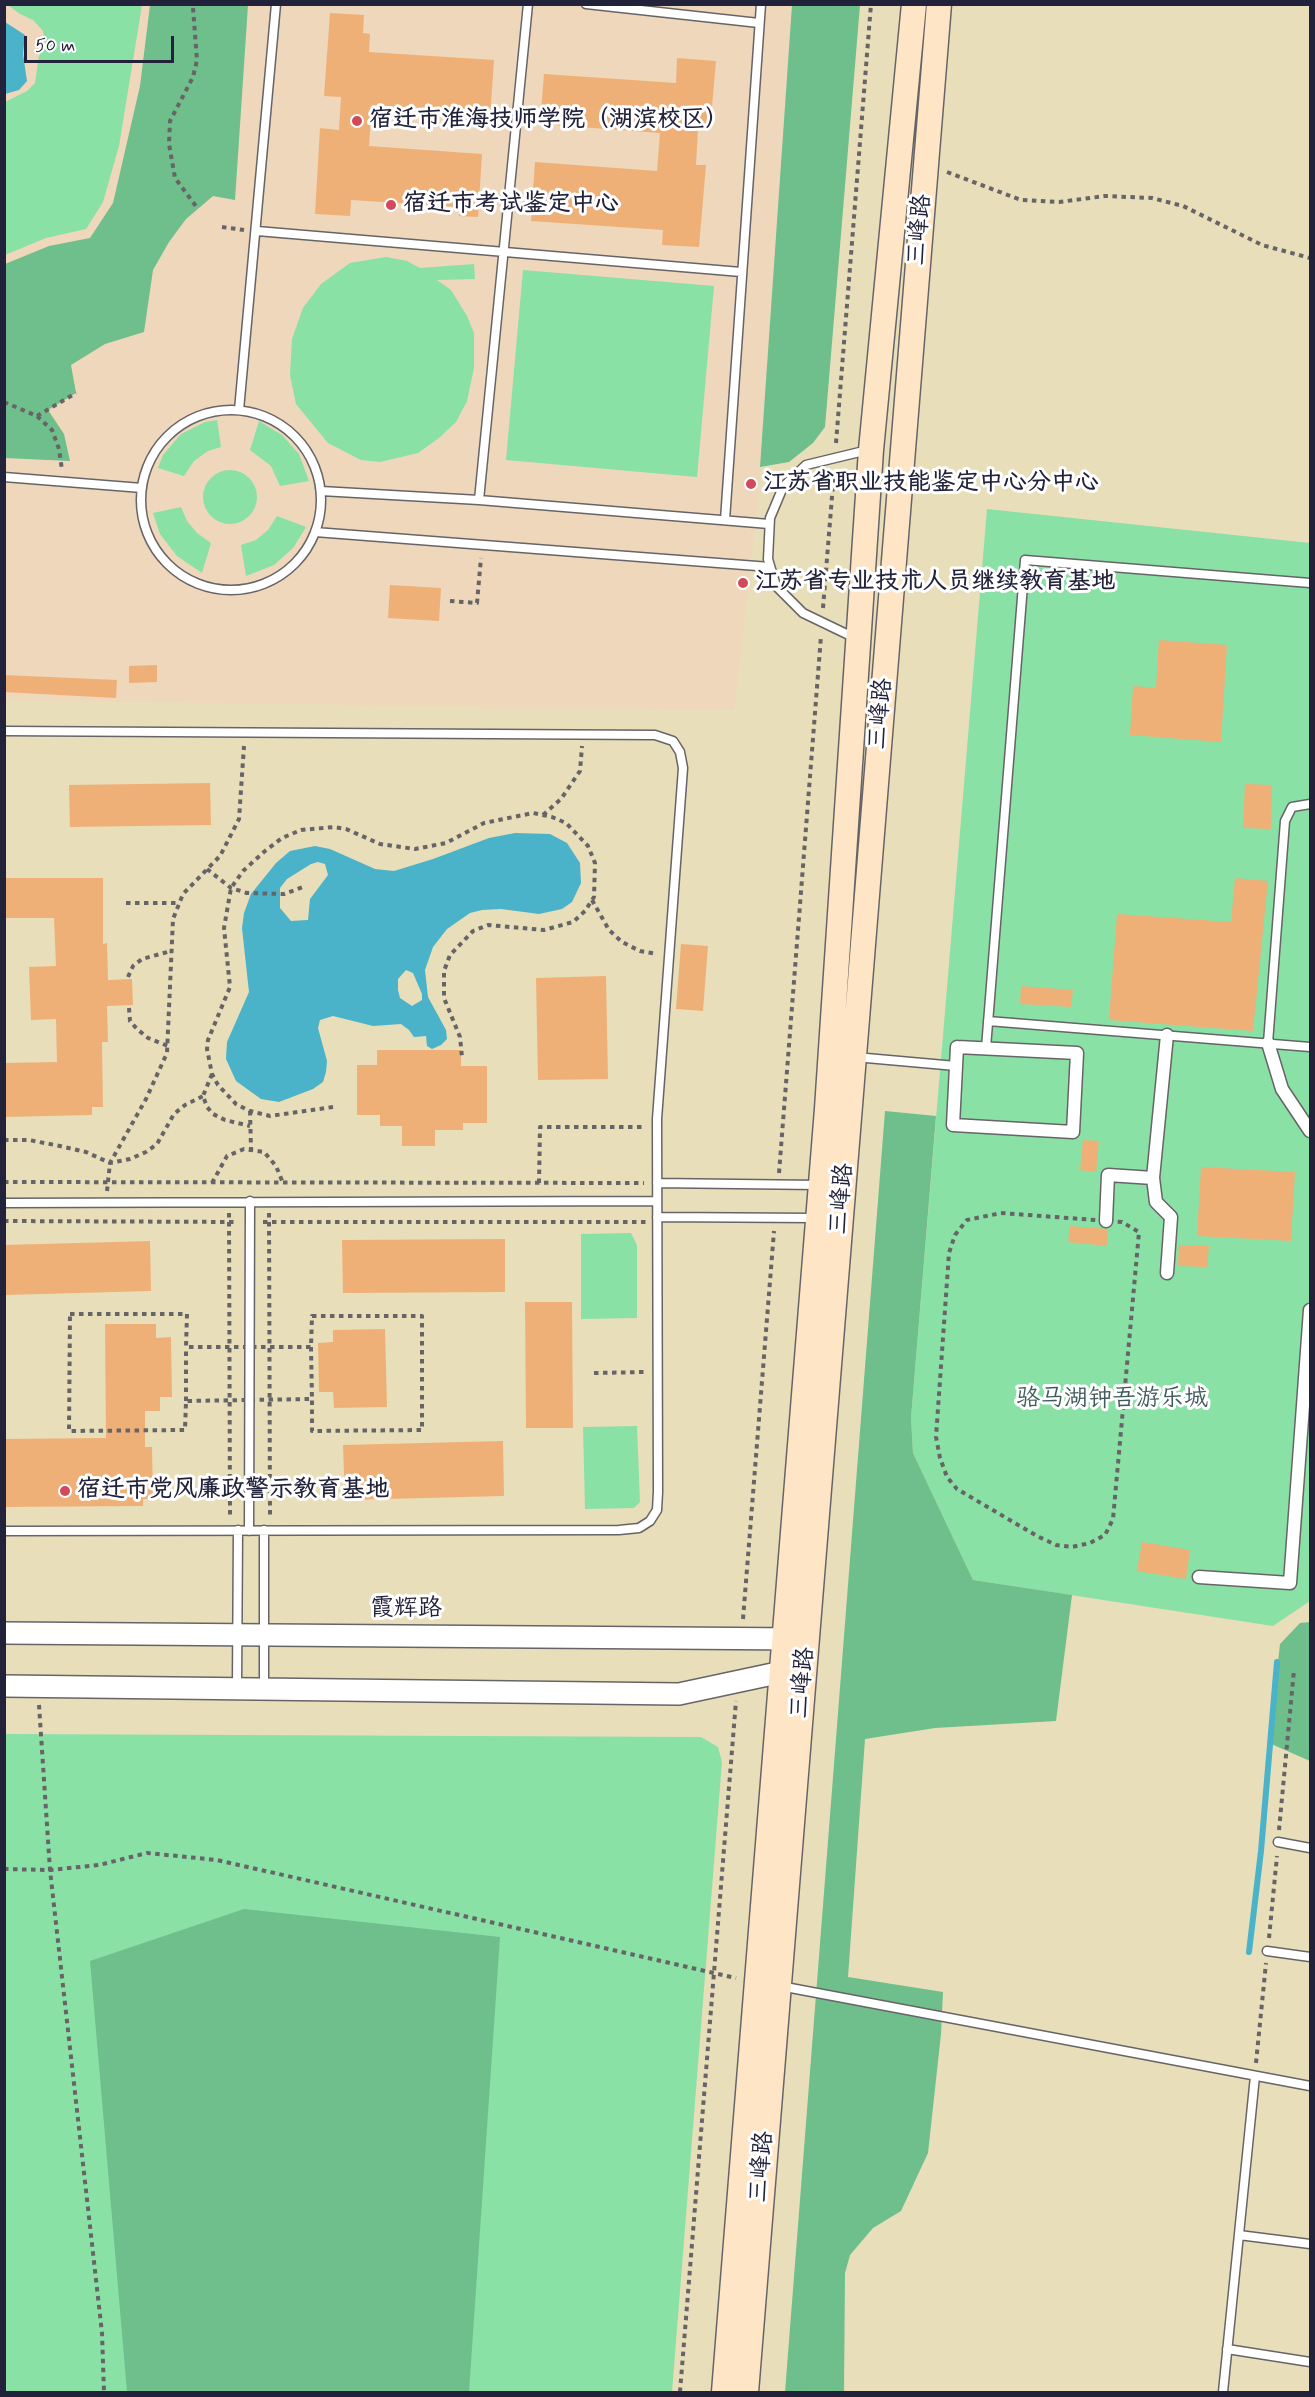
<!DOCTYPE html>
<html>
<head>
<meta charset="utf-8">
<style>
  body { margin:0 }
  #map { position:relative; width:1315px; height:2397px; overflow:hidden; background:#e8deb9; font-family:Mynerve,sans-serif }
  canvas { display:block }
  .frame { position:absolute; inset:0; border:6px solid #22223b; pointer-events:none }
  .scale { position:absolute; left:24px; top:36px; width:150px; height:27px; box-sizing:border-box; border:3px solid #22223b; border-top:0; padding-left:8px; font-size:18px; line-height:21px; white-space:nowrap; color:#22223b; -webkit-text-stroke:4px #fff; paint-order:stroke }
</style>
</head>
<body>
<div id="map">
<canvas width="1315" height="2397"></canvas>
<div class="frame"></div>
<div class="scale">50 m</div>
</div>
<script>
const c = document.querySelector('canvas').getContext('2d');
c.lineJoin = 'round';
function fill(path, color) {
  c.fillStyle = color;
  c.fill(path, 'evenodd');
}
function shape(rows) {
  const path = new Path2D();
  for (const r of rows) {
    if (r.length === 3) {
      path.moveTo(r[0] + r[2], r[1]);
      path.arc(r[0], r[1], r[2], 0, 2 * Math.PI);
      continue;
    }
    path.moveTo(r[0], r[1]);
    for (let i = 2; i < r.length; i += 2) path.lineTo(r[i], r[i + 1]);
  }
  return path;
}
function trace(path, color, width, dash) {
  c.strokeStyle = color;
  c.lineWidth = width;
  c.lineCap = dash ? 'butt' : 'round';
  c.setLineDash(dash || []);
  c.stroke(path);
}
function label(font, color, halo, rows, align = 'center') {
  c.font = font + ' Mynerve,"LXGW WenKai TC",sans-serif';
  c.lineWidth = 6;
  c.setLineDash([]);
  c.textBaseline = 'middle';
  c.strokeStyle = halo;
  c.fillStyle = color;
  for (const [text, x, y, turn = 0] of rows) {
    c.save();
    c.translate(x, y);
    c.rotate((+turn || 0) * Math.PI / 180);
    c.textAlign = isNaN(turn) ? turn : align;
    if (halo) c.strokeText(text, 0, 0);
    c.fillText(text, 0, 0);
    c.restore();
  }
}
const built = shape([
  [5,5,792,5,758,502,734,710,5,700]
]);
const green = shape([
  [8,5,142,5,119,146,103,202,86,229,46,238,5,255,5,102,27,91,35,83,39,56,45,44,43,31,33,20,20,14],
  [386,257,407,261,420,268,474,264,475,279,437,280,451,290,467,316,474,333,474,368,467,401,456,422,439,438,418,453,380,462,361,460,328,443,296,404,290,375,292,339,303,308,321,284,350,263],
  [523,270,714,286,697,477,506,460],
  [217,420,221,447,208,451,194,461,184,476,158,468,163,455,181,434,205,422],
  [259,421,282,435,299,454,309,481,280,486,271,466,250,450],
  [230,497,27],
  [181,507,187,521,197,533,211,543,202,573,177,556,160,534,153,513],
  [987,509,1310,543,1310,1601,1273,1626,973,1580,913,1453,911,1418],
  [277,516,306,527,293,548,274,565,246,576,241,545,256,540,268,530],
  [631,1233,637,1245,637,1318,581,1319,581,1234],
  [637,1426,640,1502,634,1508,585,1509,583,1427],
  [5,1734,701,1737,718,1747,722,1762,672,2392,5,2392]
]);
const forest = shape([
  [150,5,248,5,235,200,213,196,186,219,169,242,153,270,144,332,105,344,71,365,76,393,48,410,64,434,70,461,5,458,5,264,49,246,90,238,113,203,140,86],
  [792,5,860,5,825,427,813,443,789,462,760,467],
  [885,1111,936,1116,911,1418,913,1453,973,1580,1072,1595,1056,1721,935,1728,865,1739,848,1977,943,1992,941,2034,928,2153,901,2211,873,2228,850,2255,845,2273,844,2392,785,2392],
  [1310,1622,1310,1761,1269,1743,1280,1644,1300,1623],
  [244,1909,500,1937,469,2392,127,2392,90,1961]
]);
const water = shape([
  [5,22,25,35,23,54,27,81,19,90,5,94],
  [515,833,550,834,567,843,580,863,581,883,572,902,562,909,539,914,501,909,482,910,470,913,447,929,433,947,425,970,428,997,446,1030,447,1039,441,1045,432,1049,427,1046,426,1036,414,1037,409,1030,401,1024,373,1026,333,1016,320,1020,318,1028,327,1061,326,1072,323,1082,313,1089,279,1102,261,1099,236,1081,226,1059,227,1042,249,992,242,928,244,913,251,894,276,863,290,851,315,846,330,849,375,869,394,871,433,859,489,838],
  [318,862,325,864,328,875,310,899,308,920,291,921,280,908,280,888,287,879,311,864],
  [406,970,413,973,422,994,422,1000,412,1006,400,998,398,990,398,979]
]);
const stream = shape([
  [1249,1952,1261,1851,1277,1662]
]);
const building = shape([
  [330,13,364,15,363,33,370,34,369,52,494,60,490,119,465,118,466,111,372,105,369,146,482,154,478,217,459,216,460,207,351,200,350,216,315,214,320,128,339,130,341,97,324,96],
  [677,58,716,61,710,130,698,129,696,165,706,165,699,247,662,245,663,230,531,221,535,162,657,171,660,133,540,124,544,74,676,83],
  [390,585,441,588,439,621,388,618],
  [1159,640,1227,645,1221,742,1130,735,1133,686,1156,688],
  [157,665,157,682,129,683,129,666],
  [4,675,117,680,116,698,4,692],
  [210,783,211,825,70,827,69,785],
  [1245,784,1272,785,1271,829,1243,828],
  [4,878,103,878,103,944,107,943,108,980,132,979,133,1005,107,1006,108,1042,102,1042,103,1107,92,1107,92,1115,4,1117,4,1063,57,1062,56,1019,31,1020,29,967,56,966,54,918,4,918],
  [1235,878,1268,881,1253,1031,1109,1020,1117,914,1231,922],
  [681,944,708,946,703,1011,676,1009],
  [606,976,608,1079,538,1080,536,978],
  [1021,986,1073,990,1071,1007,1020,1004],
  [377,1050,461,1050,461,1066,487,1066,487,1123,463,1123,463,1130,435,1130,435,1146,402,1146,402,1126,380,1126,380,1115,357,1115,357,1065,377,1065],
  [1083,1140,1099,1141,1096,1172,1080,1170],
  [1201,1167,1295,1172,1291,1241,1197,1236],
  [1070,1226,1108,1229,1107,1246,1068,1242],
  [505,1239,505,1292,343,1293,342,1240],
  [150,1241,151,1291,4,1295,4,1245],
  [1179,1245,1209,1246,1207,1267,1178,1266],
  [525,1302,572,1302,573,1428,526,1428],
  [105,1324,156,1324,156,1338,171,1337,172,1397,160,1397,160,1411,145,1411,145,1447,152,1447,153,1499,143,1499,143,1506,4,1507,4,1439,106,1438],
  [385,1329,387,1407,334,1408,333,1392,319,1392,318,1343,333,1342,333,1330],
  [503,1441,504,1496,345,1500,343,1445],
  [1142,1542,1190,1550,1186,1579,1137,1571]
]);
const path = shape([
  [193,8,197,60,193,77,170,121,169,144,175,178,198,209],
  [947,172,1021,200,1059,202,1105,196,1152,198,1183,206,1262,245,1310,258],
  [222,227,244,230],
  [4,402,37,416,52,430,59,449,62,470],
  [37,416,76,393],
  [836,443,871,4],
  [450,601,477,603,481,558],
  [823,608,834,472],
  [543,815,561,799,580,771,582,746],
  [207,869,231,888,247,893,284,894,303,887],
  [592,900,609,930,622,942,640,951,657,954],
  [126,903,180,903],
  [128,977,133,966,142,959,171,951],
  [129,1008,130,1021,137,1029,148,1038,168,1046],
  [212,1074,203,1096,207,1107,213,1114,225,1120,250,1126],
  [333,1107,270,1116,250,1111,236,1104,218,1085,212,1074,207,1049,208,1040,230,987,224,928,231,888,243,871,265,851,282,838,301,830,334,827,346,829,380,844,415,849,446,843,484,823,533,813,552,817,566,823,588,846,595,863,594,897,585,911,573,922,544,930,488,925,473,931,450,955,444,971,444,998,460,1037,462,1057],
  [250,1111,251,1149],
  [4,1140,29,1140,60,1146,86,1152,110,1163,130,1159,146,1152,157,1144,174,1114,185,1105,203,1096],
  [779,1173,821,636],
  [4,1182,644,1183],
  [212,1183,227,1156,244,1149,264,1152,276,1166,283,1183],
  [539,1183,540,1127,644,1127],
  [107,1191,110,1163,146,1099,167,1053,173,919,183,894,220,856,239,819,244,746],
  [229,1213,230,1518],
  [269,1213,270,1518],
  [1001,1213,1122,1222,1139,1232,1113,1519,1105,1535,1090,1543,1072,1547,1056,1545,1037,1536,957,1489,947,1477,940,1458,936,1437,949,1253,955,1235,967,1220,1001,1213],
  [4,1221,238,1222],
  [263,1222,646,1222],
  [70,1314,187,1314,186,1347,311,1347,312,1316,422,1316,422,1430,312,1431,312,1399,186,1401,185,1430,69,1431,70,1314],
  [311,1347,312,1399],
  [594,1373,645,1372],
  [186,1401,186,1347],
  [743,1619,774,1231],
  [39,1705,50,1870,102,2333,104,2392],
  [1279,1830,1294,1670],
  [4,1869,50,1870,99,1865,147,1853,217,1860,736,1978],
  [1269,1938,1277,1856],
  [1256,2063,1266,1963],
  [680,2392,736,1701]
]);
const service = shape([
  [586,4,759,23],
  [257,231,741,272],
  [239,410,276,4],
  [231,500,90],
  [4,477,142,488],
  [321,491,479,500,769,524],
  [479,500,528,4],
  [725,520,761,4],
  [315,532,770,567],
  [857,639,803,613,776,586,768,559,770,518,783,487,806,465,868,450],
  [4,731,655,735,673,741,680,752,683,768,657,1119,658,1492,657,1510,650,1521,639,1528,619,1530,4,1531],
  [988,1021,1310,1047],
  [1268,1043,1285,821,1292,807,1310,804],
  [986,1048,1025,560,1310,583],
  [855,1057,956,1066],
  [657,1183,818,1185],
  [4,1203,657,1201],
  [657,1217,815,1218],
  [249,1531,250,1201],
  [237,1687,238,1530],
  [264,1688,264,1530],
  [1278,1842,1310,1848],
  [1267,1951,1310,1957],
  [780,1986,1310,2086],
  [1239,2235,1310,2244],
  [1227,2349,1310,2362],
  [1223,2392,1255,2076]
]);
const pedestrian = shape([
  [1167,1035,1153,1178,1156,1202,1171,1217,1167,1273],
  [1268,1043,1282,1089,1310,1131],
  [957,1047,1077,1053,1073,1132,953,1125,957,1047],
  [1106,1221,1108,1175,1153,1178],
  [1199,1577,1290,1583,1310,1310]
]);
const tertiary = shape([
  [4,1633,801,1639],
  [4,1686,679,1694,782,1672,796,1672]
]);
const secondary = shape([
  [724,2392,827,1109,871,450,914,4],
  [746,2392,939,4]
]);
const markers = [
  [357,121,6,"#d1495b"],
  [391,205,6,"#d1495b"],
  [751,484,6,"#d1495b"],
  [743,583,6,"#d1495b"],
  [65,1491,6,"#d1495b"]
];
const poiNames = [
  ["宿迁市淮海技师学院（湖滨校区）",369,121],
  ["宿迁市考试鉴定中心",403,205],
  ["江苏省职业技能鉴定中心分中心",763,484],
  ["江苏省专业技术人员继续教育基地",755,583],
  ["宿迁市党风廉政警示教育基地",77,1491]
];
const streetNames = [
  ["三峰路",921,230,-85],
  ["三峰路",882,714,-85],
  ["三峰路",843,1199,-85],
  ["霞辉路",406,1610],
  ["三峰路",804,1683,-85],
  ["三峰路",763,2167,-85]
];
const parkNames = [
  ["骆马湖钟吾游乐城",1112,1400]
];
fill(built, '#eed7bb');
fill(green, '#89e1a6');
fill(forest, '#6ebf8b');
fill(water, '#4ab2c9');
trace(stream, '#4ab2c9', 6);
fill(building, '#efb078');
trace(service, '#676467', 11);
trace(pedestrian, '#676467', 15);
trace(tertiary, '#676467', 24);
trace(secondary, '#676467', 27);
trace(path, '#676467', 4, [4.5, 4.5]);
trace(service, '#fff', 8);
trace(pedestrian, '#fff', 12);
trace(tertiary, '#fff', 21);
trace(secondary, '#fde5c5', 24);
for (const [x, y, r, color] of markers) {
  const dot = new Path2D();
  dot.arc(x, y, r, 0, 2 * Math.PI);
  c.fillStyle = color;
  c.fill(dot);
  trace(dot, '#fff', 2);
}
label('bold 24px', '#22223b', '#fff', poiNames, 'left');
label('24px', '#22223b', '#fff', streetNames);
label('24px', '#415b5b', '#fff', parkNames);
</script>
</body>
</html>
